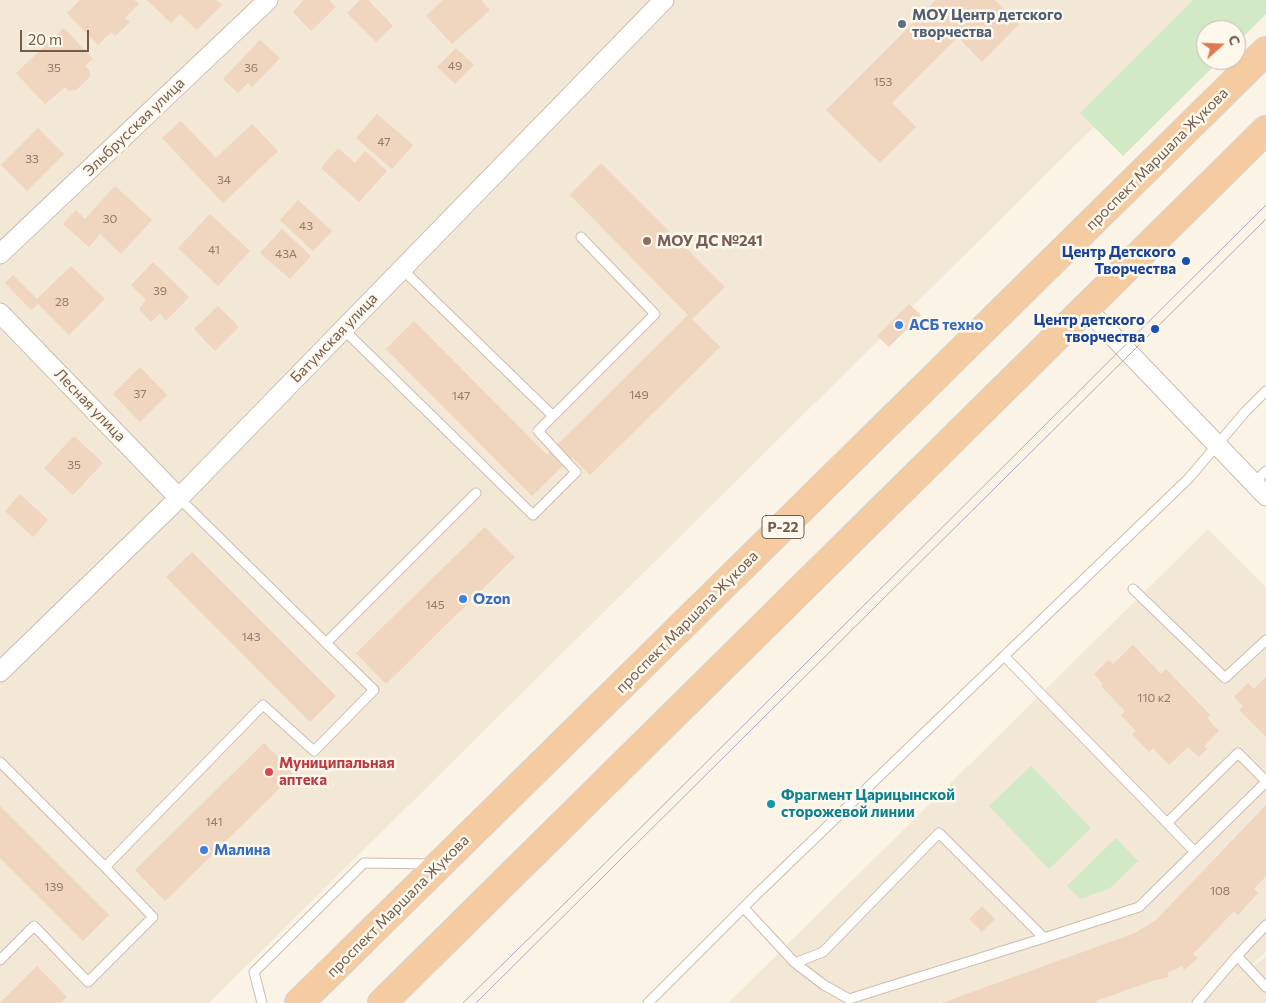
<!DOCTYPE html>
<html>
<head>
<meta charset="utf-8">
<style>
  body { margin:0 }
  #map { position:relative; width:1266px; height:1003px; overflow:hidden; background:#fbf4e6; font-family:Commissioner,sans-serif }
  canvas { display:block }
  .north { position:absolute; left:1196px; top:20px; width:50px; height:50px; box-sizing:border-box; background:#fef8ed; border:1px solid #c7baad; border-radius:50%; rotate:70deg; font-size:14px; font-weight:700; line-height:20px; text-align:center; color:#745c4c }
  .north::after { content:''; display:block; margin:auto; width:18px; height:22px; background:#e07851; clip-path:polygon(50% 0,100% 100%,50% 72%,0 100%) }
  .scale { position:absolute; left:20px; top:30px; width:69px; height:22px; box-sizing:border-box; border:2px solid #745c4c; border-top:0; padding-left:6px; font-size:15px; line-height:18px; white-space:nowrap; color:#745c4c; -webkit-text-stroke:4px #fef8ed; paint-order:stroke }
</style>
</head>
<body>
<div id="map">
<canvas width="1266" height="1003"></canvas>
<div class="north">С</div>
<div class="scale">20 m</div>
</div>
<script>
const c = document.querySelector('canvas').getContext('2d');
c.lineJoin = 'round';
function fill(path, color) {
  c.fillStyle = color;
  c.fill(path, 'evenodd');
}
function shape(rows) {
  const path = new Path2D();
  for (const r of rows) {
    path.moveTo(r[0], r[1]);
    for (let i = 2; i < r.length; i += 2) path.lineTo(r[i], r[i + 1]);
  }
  return path;
}
function trace(path, color, width, dash) {
  c.strokeStyle = color;
  c.lineWidth = width;
  c.lineCap = dash ? 'butt' : 'round';
  c.setLineDash(dash || []);
  c.stroke(path);
}
function label(font, color, halo, rows, align = 'center') {
  c.font = font + ' Commissioner,sans-serif';
  c.lineWidth = 5;
  c.setLineDash([]);
  c.textBaseline = 'middle';
  c.strokeStyle = halo;
  c.fillStyle = color;
  for (const [text, x, y, turn = 0] of rows) {
    c.save();
    c.translate(x, y);
    c.rotate((+turn || 0) * Math.PI / 180);
    c.textAlign = isNaN(turn) ? turn : align;
    if (halo) c.strokeText(text, 0, 0);
    c.fillText(text, 0, 0);
    c.restore();
  }
}
const residential = shape([
  [0,0,1222,0,209,1003,0,1003],
  [1208,529,1266,587,1266,952,1227,988,1266,956,1266,1003,728,1003]
]);
const green = shape([
  [1193,0,1266,0,1266,14,1236,44,1236,30,1206,30,1206,60,1220,60,1123,156,1080,113],
  [1031,766,1091,828,1049,869,989,806],
  [1116,838,1138,861,1110,888,1080,899,1067,886]
]);
const building = shape([
  [80,0,134,0,139,4,125,18,130,22,115,36,111,32,98,45,67,13],
  [147,0,217,0,222,5,197,30,180,14,171,23],
  [304,0,329,0,336,7,311,31,293,12],
  [360,0,368,0,393,26,376,42,347,13],
  [443,0,481,0,490,10,452,44,426,16],
  [936,0,995,0,1019,24,982,62,958,37,892,103,916,127,880,163,826,110],
  [64,28,93,59,85,66,89,70,91,76,76,90,69,91,65,87,45,104,16,73],
  [260,40,280,58,252,87,248,83,238,93,223,79],
  [456,48,474,65,455,84,437,67],
  [377,114,413,145,392,169,356,138],
  [181,121,216,158,252,124,278,151,223,203,162,138],
  [38,128,64,154,27,191,1,165],
  [338,148,355,163,365,151,387,171,359,202,321,168],
  [601,163,725,287,692,319,720,347,590,475,572,457,532,496,386,349,414,321,547,455,688,315,570,195],
  [115,186,152,220,121,254,100,234,89,247,63,224,76,210,85,219],
  [298,200,332,231,313,251,280,220],
  [210,214,250,251,218,286,178,248],
  [282,229,311,256,290,279,260,253],
  [153,262,189,297,166,321,160,313,151,322,139,309,146,300,131,285],
  [71,266,105,299,69,335,38,304,31,310,5,283,13,275,37,299],
  [909,304,921,315,889,347,877,336],
  [218,306,239,327,215,351,194,329],
  [140,367,167,395,140,422,113,394],
  [74,436,103,463,73,495,44,468],
  [20,494,48,520,33,537,5,511],
  [485,527,515,557,386,684,356,653],
  [192,552,336,696,310,722,166,577],
  [1133,645,1161,674,1166,669,1210,715,1207,718,1219,731,1204,746,1207,749,1199,757,1188,747,1169,765,1153,748,1149,752,1132,734,1136,731,1121,715,1125,711,1101,686,1103,684,1094,674,1109,660,1113,664],
  [1266,677,1266,737,1239,710,1243,706,1234,697,1248,683,1254,689],
  [264,743,294,774,165,901,135,870],
  [1266,805,1266,876,1254,889,1258,893,1238,915,1234,911,1193,954,1198,958,1184,970,1182,966,1167,973,1169,977,1152,981,1096,1001,1097,1003,942,1003,1135,933,1156,920],
  [0,806,109,915,83,941,0,858],
  [982,906,995,919,982,932,969,919],
  [37,966,67,997,60,1003,0,1003]
]);
const service = shape([
  [402,269,553,416,655,314,581,237],
  [343,329,533,515,576,472,538,431,553,416],
  [1254,483,1266,471],
  [179,498,326,643,476,493],
  [1133,589,1225,678,1266,640],
  [1004,656,1167,823,1238,753,1266,781],
  [0,762,105,867,263,705,314,751,374,690,326,643],
  [1167,823,1195,852],
  [744,908,795,963,824,985,849,999,1044,938,1139,907,1266,782],
  [1237,956,1266,987],
  [0,960,34,926,88,982,153,917,105,867],
  [795,963,823,952,939,833,1044,938],
  [262,1003,254,972,364,863,433,864],
  [648,1003,757,894,1189,478,1245,412,1266,391],
  [1197,1003,1237,956,1266,925]
]);
const minor = shape([
  [0,254,268,0],
  [1086,308,1266,496],
  [0,313,179,498],
  [0,672,179,498,664,0]
]);
const trunk = shape([
  [299,1003,1266,51],
  [382,1003,1266,130]
]);
const tram = shape([
  [463,1003,564,904,1266,205],
  [476,1003,1266,219]
]);
const markers = [
  [902,24,5,"#5c6f8a"],
  [647,241,5,"#8d6e63"],
  [1186,261,5,"#1a4fb4"],
  [899,325,5,"#3f7fe0"],
  [1155,329,5,"#1a4fb4"],
  [463,599,5,"#3f7fe0"],
  [269,772,5,"#e0444e"],
  [771,804,5,"#0f9aa8"],
  [204,850,5,"#3f7fe0"]
];
const numberNames = [
  ["49",455,66],
  ["35",54,68],
  ["36",251,68],
  ["153",883,82],
  ["47",384,142],
  ["33",32,159],
  ["34",224,180],
  ["30",110,219],
  ["43",306,226],
  ["41",214,250],
  ["43А",286,254],
  ["39",160,291],
  ["28",62,302],
  ["37",140,394],
  ["149",639,395],
  ["147",461,396],
  ["35",74,465],
  ["145",435,605],
  ["143",251,637],
  ["110 к2",1154,698],
  ["141",214,822],
  ["139",54,887],
  ["108",1220,891]
];
const shields = [
  [783,527,42]
];
const shieldNames = [
  ["Р-22",783,527]
];
const serviceNames = [
  ["МОУ Центр детского",912,15],
  ["творчества",912,32]
];
const streetNames = [
  ["Эльбрусская улица",134,127,-44],
  ["проспект Маршала Жукова",1157,159,-45],
  ["Батумская улица",334,338,-46],
  ["Лесная улица",90,405,46],
  ["проспект Маршала Жукова",687,622,-45],
  ["проспект Маршала Жукова",398,906,-45]
];
const educationNames = [
  ["МОУ ДС №241",657,241]
];
const transitNames = [
  ["Центр Детского",1176,252],
  ["Творчества",1176,269],
  ["Центр детского",1145,320],
  ["творчества",1145,337]
];
const shopNames = [
  ["АСБ техно",909,325],
  ["Ozon",473,599],
  ["Малина",214,850]
];
const healthNames = [
  ["Муниципальная",279,763],
  ["аптека",279,780]
];
const cultureNames = [
  ["Фрагмент Царицынской",781,795],
  ["сторожевой линии",781,812]
];
fill(residential, '#f3e7d5');
fill(green, '#d2e9c5');
fill(building, '#f0d5bf');
trace(service, '#cdbdad', 11);
trace(minor, '#cdbdad', 21);
trace(trunk, '#d8d1cd', 30);
trace(service, '#fff', 9);
trace(minor, '#fff', 19);
trace(trunk, '#f5cba1', 28);
trace(tram, '#b8a5c5', 1);
for (const [x, y, r, color] of markers) {
  const dot = new Path2D();
  dot.arc(x, y, r, 0, 2 * Math.PI);
  c.fillStyle = color;
  c.fill(dot);
  trace(dot, '#fef8ed', 2);
}
label('12px', '#937a69', null, numberNames);
for (const [x, y, w] of shields) {
  const box = new Path2D();
  box.roundRect(x - w / 2, y - 11.5, w, 23, 4);
  c.fillStyle = '#fef8ed';
  c.fill(box);
  trace(box, '#745c4c', 1);
}
label('bold 14px', '#745c4c', null, shieldNames);
label('bold 15px', '#4e5e75', '#fef8ed', serviceNames, 'left');
label('15px', '#745c4c', '#fef8ed', streetNames);
label('bold 15px', '#785e54', '#fef8ed', educationNames, 'left');
label('bold 15px', '#164399', '#fef8ed', transitNames, 'right');
label('bold 15px', '#366cbe', '#fef8ed', shopNames, 'left');
label('bold 15px', '#be3a42', '#fef8ed', healthNames, 'left');
label('bold 15px', '#0d838f', '#fef8ed', cultureNames, 'left');
</script>
</body>
</html>
